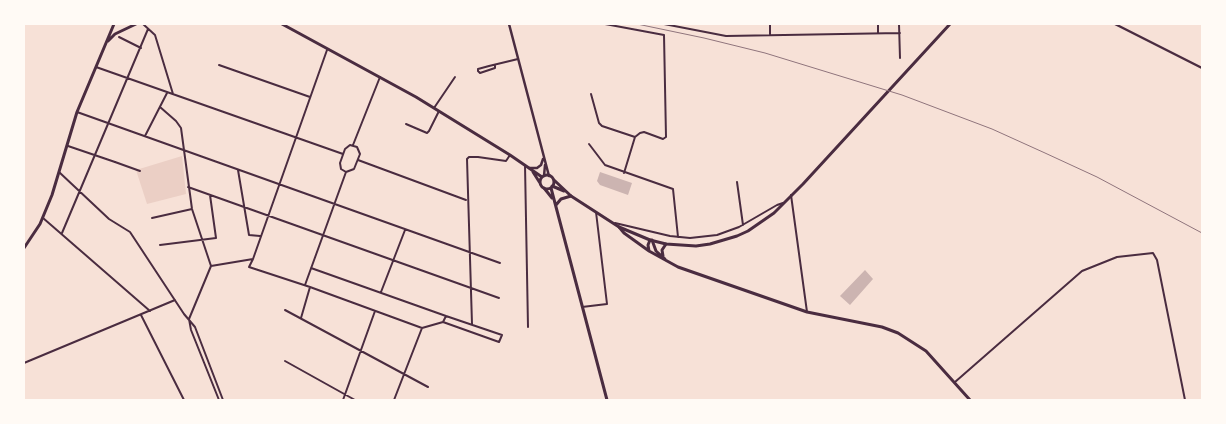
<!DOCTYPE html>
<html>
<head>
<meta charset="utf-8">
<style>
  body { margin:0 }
  #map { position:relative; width:1226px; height:424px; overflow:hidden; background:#f7e1d7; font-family:Helvetica,sans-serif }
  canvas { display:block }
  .frame { position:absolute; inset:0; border:25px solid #fffaf5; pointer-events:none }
</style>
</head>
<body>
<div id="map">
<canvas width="1226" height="424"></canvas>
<div class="frame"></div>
</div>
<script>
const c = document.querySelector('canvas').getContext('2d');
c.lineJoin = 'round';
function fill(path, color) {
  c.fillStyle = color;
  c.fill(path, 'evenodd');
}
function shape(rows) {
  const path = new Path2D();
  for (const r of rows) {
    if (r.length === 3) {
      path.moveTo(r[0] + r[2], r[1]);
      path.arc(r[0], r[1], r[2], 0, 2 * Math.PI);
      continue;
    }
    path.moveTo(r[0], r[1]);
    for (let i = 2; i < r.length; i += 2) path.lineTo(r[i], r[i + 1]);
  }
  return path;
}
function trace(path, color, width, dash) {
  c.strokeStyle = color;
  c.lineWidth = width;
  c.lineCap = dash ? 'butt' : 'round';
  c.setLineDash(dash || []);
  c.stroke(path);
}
const green = shape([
  [182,156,186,194,147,204,136,170]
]);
const building = shape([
  [600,172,632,183,628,195,600,185,597,181],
  [865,270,873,279,850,305,840,296]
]);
const pedestrian = shape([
  [115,162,140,171]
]);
const minor = shape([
  [143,24,155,35,173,94],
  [605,24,664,35,666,137,663,139,644,132,640,133,635,137,624,173],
  [664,24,726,36,900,33],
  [770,24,770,34],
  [878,24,878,32],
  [899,24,900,58],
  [119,37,141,48],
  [219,65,310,97],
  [495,66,495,68,480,73,478,71,478,69,489,66,518,59],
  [96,67,343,154],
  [591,94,599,123,602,126,635,137],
  [160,107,176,121,181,128,192,209,211,266,189,319,191,330,219,400],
  [434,108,455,77],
  [77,112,500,263],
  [406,124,427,133,429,131,439,111],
  [145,136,167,93],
  [589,144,605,165,673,189,678,237],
  [350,145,357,147,360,154,354,169,346,172,341,169,340,163,345,149,350,145],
  [353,145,380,77],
  [68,146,115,162],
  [358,160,466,200],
  [525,165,528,327],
  [238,170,249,235,260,236],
  [59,172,109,219,130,232,184,314,195,327,223,400],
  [737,182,743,225],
  [188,187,499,298],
  [791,195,807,312],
  [43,218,150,311],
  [152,218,192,209],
  [615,223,670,236,690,238,717,235,739,227,777,205,783,203],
  [62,233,148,29],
  [160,245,216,238,210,195],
  [253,259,249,267,310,287,422,328,443,322,499,342,502,335,446,316,443,322],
  [211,266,253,259,327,50],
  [311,268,446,316],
  [305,285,346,172],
  [381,292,405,230],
  [582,307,607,304,596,212],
  [285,310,428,387],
  [141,315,184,400],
  [301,318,310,287],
  [472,324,467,159,469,157,478,157,506,161,510,155],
  [285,361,355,400],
  [24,363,175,300],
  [955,382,1082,271,1117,257,1153,253,1157,260,1185,400],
  [343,400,375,311],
  [394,400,422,328],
  [662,400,670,400]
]);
const tertiary = shape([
  [509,24,549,176],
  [1115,24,1202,68],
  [529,168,537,168,541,165,543,159],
  [544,176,545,165]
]);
const secondary = shape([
  [544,188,552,198],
  [551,188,607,400],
  [556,205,561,199,571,196],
  [619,227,624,233,649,251,678,267,807,312,882,327,898,333,926,351,970,400],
  [652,240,656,251,665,259],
  [649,251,648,245,650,240],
  [663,256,662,250,666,244]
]);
const primary = shape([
  [282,24,416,97,510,155,542,177],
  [108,41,115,34,136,24],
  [533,172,540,183],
  [547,182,7],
  [554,180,571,196,619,227,650,240,666,244,696,246,710,244,737,236,748,231,774,213,803,184,950,24],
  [552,186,564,191],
  [24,248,40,224,52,195,77,112,114,24]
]);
const rail = shape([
  [637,24,704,38,765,53,902,95,992,129,1045,153,1097,177,1202,233]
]);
fill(green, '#ebcfc5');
fill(building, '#ccb4b1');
trace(pedestrian, '#4a2c40', 2);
trace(minor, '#4a2c40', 2);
trace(tertiary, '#4a2c40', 2.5);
trace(secondary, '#4a2c40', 3);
trace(primary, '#4a2c40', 3);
trace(rail, '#8f747c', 1);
</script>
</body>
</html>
